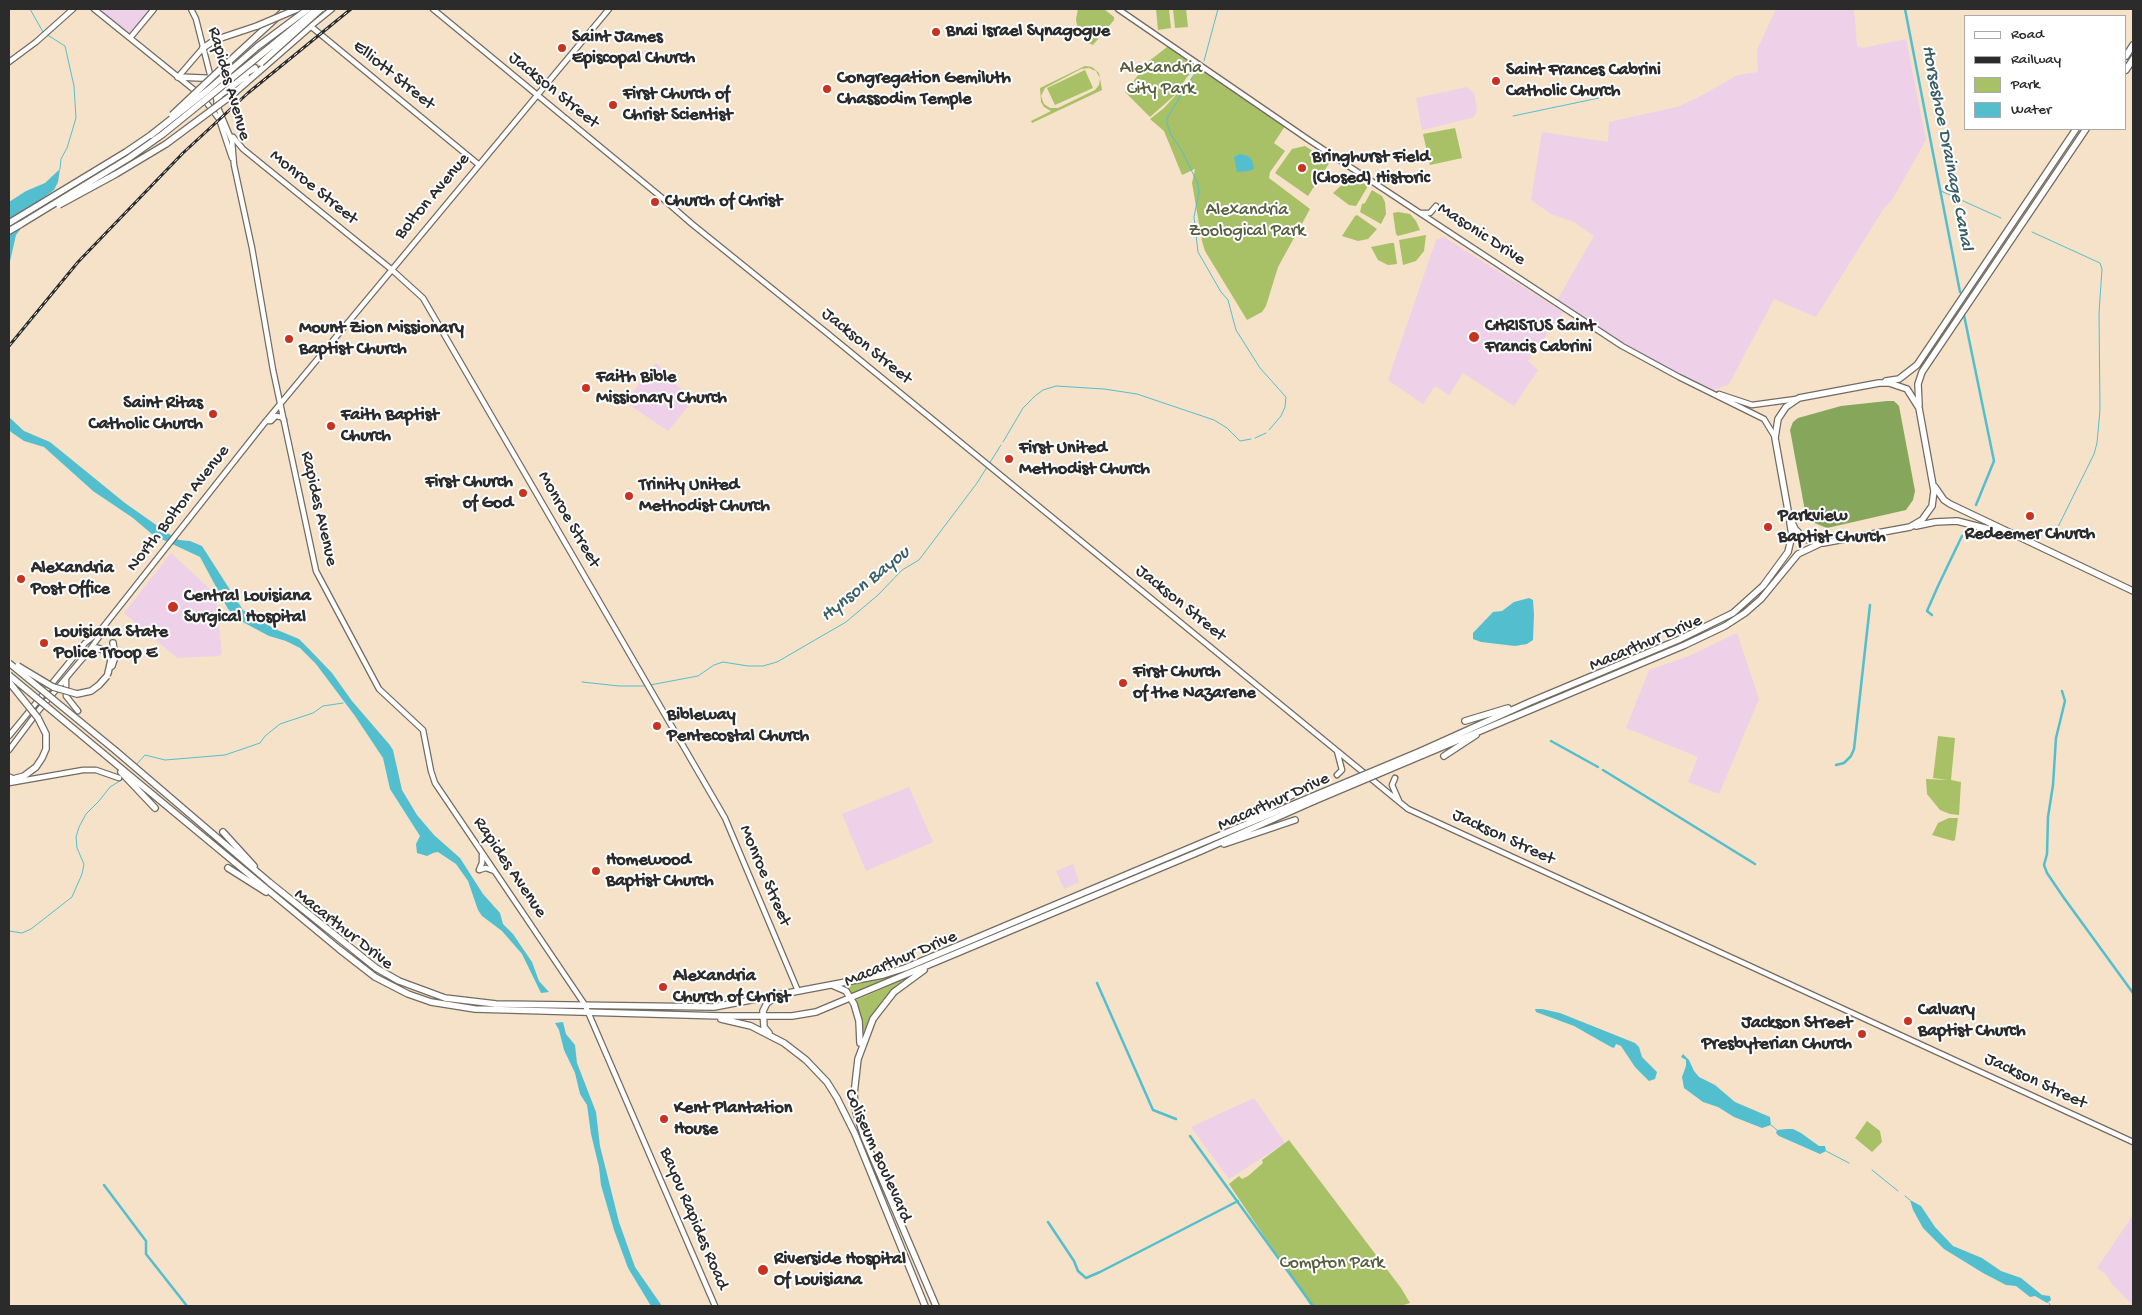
<!DOCTYPE html>
<html>
<head>
<meta charset="utf-8">
<style>
  body { margin:0 }
  #map { position:relative; width:2142px; height:1315px; overflow:hidden; background:#f5e2c8; font-family:"Gochi Hand",sans-serif }
  canvas { display:block }
  .frame { position:absolute; inset:0; border:10px solid #2b2b2b; pointer-events:none }
  .legend { position:absolute; left:1964px; top:15px; width:162px; height:115px; box-sizing:border-box; background:#fff; border:1px solid #aaa; margin:0; padding:6px 9px; list-style:none; font-size:15px; color:#2b2b2b }
  .legend li { display:flex; align-items:center; gap:10px; height:25px }
  .legend b { width:25px; border:1px solid #aaa }
</style>
</head>
<body>
<div id="map">
<canvas width="2142" height="1315"></canvas>
<div class="frame"></div>
<ul class="legend">
<li><b style="height:6px;background:#fff"></b>Road</li>
<li><b style="height:6px;background:#2b2b2b"></b>Railway</li>
<li><b style="height:14px;background:#a8c066"></b>Park</li>
<li><b style="height:14px;background:#53bfce"></b>Water</li>
</ul>
</div>
<script>
const c = document.querySelector('canvas').getContext('2d');
c.lineJoin = 'round';
function fill(path, color) {
  c.fillStyle = color;
  c.fill(path, 'evenodd');
}
function shape(rows) {
  const path = new Path2D();
  for (const r of rows) {
    path.moveTo(r[0], r[1]);
    for (let i = 2; i < r.length; i += 2) path.lineTo(r[i], r[i + 1]);
  }
  return path;
}
function trace(path, color, width, dash) {
  c.strokeStyle = color;
  c.lineWidth = width;
  c.lineCap = dash ? 'butt' : 'round';
  c.setLineDash(dash || []);
  c.stroke(path);
}
function label(font, color, halo, rows, align = 'center') {
  c.font = font + ' "Gochi Hand",sans-serif';
  c.lineWidth = 4;
  c.setLineDash([]);
  c.textBaseline = 'middle';
  c.strokeStyle = halo;
  c.fillStyle = color;
  for (const [text, x, y, turn = 0] of rows) {
    c.save();
    c.translate(x, y);
    c.rotate((+turn || 0) * Math.PI / 180);
    c.textAlign = isNaN(turn) ? turn : align;
    if (halo) c.strokeText(text, 0, 0);
    c.fillText(text, 0, 0);
    c.restore();
  }
}
const built = shape([
  [97,9,151,9,130,36],
  [1776,9,1854,9,1857,46,1863,48,1906,39,1926,140,1892,200,1884,208,1816,317,1774,299,1729,384,1710,392,1641,357,1556,302,1594,236,1574,222,1551,214,1531,200,1542,132,1608,142,1609,122,1677,107,1697,98,1738,75,1758,72,1757,50],
  [1467,87,1474,93,1477,110,1474,117,1422,130,1416,98],
  [1444,237,1563,312,1528,361,1538,370,1514,406,1463,373,1449,395,1435,386,1423,404,1388,380,1436,240],
  [656,363,674,383,694,399,668,431,625,402],
  [171,553,210,589,216,600,222,654,219,656,177,658,124,613],
  [1737,633,1759,699,1719,794,1688,782,1698,757,1626,728,1649,670,1689,656],
  [909,787,933,842,866,871,842,814],
  [1073,864,1079,882,1064,889,1056,871],
  [1254,1098,1285,1143,1229,1179,1191,1127],
  [2133,1215,2133,1306,2112,1284,2106,1274,2097,1268]
]);
const green = shape([
  [1078,9,1104,9,1114,17,1114,20,1093,45,1086,42,1078,32,1076,19],
  [1156,9,1169,9,1171,28,1158,30],
  [1173,9,1186,9,1188,27,1175,28],
  [1171,44,1200,64,1187,77,1176,94,1150,117,1125,92,1149,61],
  [1085,66,1092,67,1099,73,1102,90,1032,123,1031,121,1051,111,1044,107,1041,102,1040,88],
  [1089,68,1096,71,1100,78,1099,85,1095,90,1058,108,1050,108,1044,104,1041,96,1045,88,1081,69],
  [1201,68,1287,123,1274,143,1285,151,1270,172,1269,178,1310,209,1278,267,1266,306,1262,312,1247,320,1205,251,1202,241,1192,183,1195,169,1182,175,1164,131,1150,119,1164,108],
  [1085,70,1093,88,1055,105,1047,88],
  [1455,128,1462,158,1430,165,1423,134],
  [1305,146,1330,162,1308,196,1275,173,1292,149],
  [1358,180,1368,186,1356,206,1349,205,1333,193,1345,182],
  [1372,190,1382,196,1385,202,1386,214,1381,224,1360,212,1362,204,1365,203],
  [1398,212,1410,214,1416,221,1420,230,1398,236,1396,234,1393,213],
  [1357,215,1377,229,1368,239,1358,241,1342,236,1355,216],
  [1426,235,1424,251,1416,261,1403,265,1399,240],
  [1391,243,1394,243,1397,264,1388,265,1378,260,1371,247],
  [1938,736,1955,738,1951,780,1961,782,1959,815,1950,814,1940,810,1927,794,1926,779,1948,780,1933,778],
  [1949,818,1958,818,1955,840,1953,841,1932,835,1938,823],
  [976,940,970,945,851,997,840,986,885,976],
  [907,978,887,997,863,1033,862,1022,854,1001],
  [1867,1121,1880,1131,1882,1142,1872,1152,1855,1138],
  [1289,1140,1401,1288,1410,1303,1400,1306,1311,1306,1229,1184,1239,1176,1242,1179,1248,1176,1263,1163,1262,1160]
]);
const forest = shape([
  [1887,401,1894,401,1899,406,1915,491,1913,500,1906,510,1827,528,1812,522,1806,516,1790,430,1793,422,1798,418,1841,406]
]);
const water = shape([
  [1240,154,1248,156,1252,160,1254,169,1249,171,1237,172,1234,157],
  [60,169,58,182,54,190,39,201,32,214,16,235,9,266,9,202,26,191,45,183],
  [9,417,24,431,50,442,125,503,169,534,179,540,190,541,202,546,243,610,275,629,299,639,309,649,332,673,352,701,389,744,393,750,402,790,417,815,434,835,460,858,483,894,500,913,503,924,513,934,532,962,539,981,549,992,541,993,522,954,502,931,482,916,478,910,468,881,456,864,438,852,433,853,427,856,417,853,416,844,420,836,390,789,383,758,355,716,316,664,300,648,286,641,269,636,239,620,228,609,200,557,153,535,133,518,93,491,44,447,24,441,11,432,9,430],
  [1529,598,1533,600,1534,614,1533,640,1527,644,1515,646,1481,642,1473,639,1473,633,1493,612,1502,611,1514,602],
  [1535,1009,1542,1009,1560,1013,1635,1043,1639,1047,1642,1057,1657,1072,1655,1079,1649,1081,1635,1067,1621,1046,1616,1044,1614,1048,1611,1047,1574,1026,1536,1012],
  [563,1022,566,1034,575,1045,577,1063,596,1112,600,1146,619,1222,635,1267,662,1306,651,1306,628,1268,614,1230,601,1185,599,1167,591,1134,587,1105,580,1094,575,1073,564,1050,559,1030,555,1023],
  [1683,1054,1689,1060,1694,1071,1699,1077,1715,1085,1735,1102,1770,1117,1771,1125,1762,1128,1734,1117,1718,1107,1703,1102,1684,1088,1682,1077,1686,1066,1686,1060,1681,1057],
  [1787,1129,1793,1129,1801,1133,1819,1146,1825,1146,1826,1151,1820,1154,1779,1136,1776,1133,1777,1130],
  [1910,1200,1921,1206,1935,1227,1953,1246,1982,1258,2001,1271,2021,1278,2042,1295,2050,1296,2051,1300,2047,1303,2035,1296,2030,1297,2016,1286,2006,1285,1983,1273,1944,1249,1923,1228,1913,1210]
]);
const stream = shape([
  [30,9,43,32],
  [46,34,65,46,74,86,76,118,67,148,61,159,60,169],
  [1204,61,1218,9],
  [1198,68,1167,118,1167,124,1171,135,1182,151,1198,184,1199,192,1194,217,1198,252,1221,292,1228,300,1236,330,1260,368,1286,397,1285,407,1281,416,1269,430],
  [1513,116,1599,98],
  [1941,191,2001,218],
  [2032,232,2100,263,2102,269,2099,313,2100,410,2097,443,2094,454,2054,535],
  [1255,438,1266,433],
  [1003,442,1023,408,1035,396,1043,390,1056,386,1104,389,1137,394,1214,420,1227,428,1240,441,1251,439],
  [582,682,619,686,646,686],
  [650,685,698,676,714,665,723,662,748,666,763,666,777,662,846,622,878,595,902,570,919,560,977,483,1001,445],
  [136,765,145,755,165,760,225,755,260,743,265,736,280,724,313,713,323,706,343,703],
  [9,931,22,933,31,929,72,897,82,874,84,864,77,848,76,837,79,827,86,814,99,801,110,787,123,779],
  [1771,1125,1777,1130],
  [1826,1151,1849,1163],
  [1872,1170,1898,1191],
  [1905,1196,1910,1200],
  [2049,1303,2050,1305],
  [2054,1306,2055,1306]
]);
const canal = shape([
  [1905,9,1960,292],
  [1964,315,1994,461,1976,505],
  [1932,615,1927,611,1938,586,1962,536],
  [2062,691,2065,701,2056,738,2053,785,2048,817,2047,854,2044,865,2047,873,2064,898,2133,993],
  [1551,741,1598,767],
  [1836,765,1844,763,1851,756,1854,749,1870,605],
  [1603,770,1755,864],
  [1097,983,1153,1110,1176,1119],
  [1190,1136,1313,1306],
  [104,1185,146,1241,146,1254,187,1306],
  [1048,1222,1074,1261,1078,1271,1086,1278,1100,1272,1238,1201]
]);
const major = shape([
  [94,9,198,93],
  [191,9,196,19,219,110,232,141,234,165,252,248,273,370,316,571,379,689,423,730,431,771,435,783,585,1005,715,1306],
  [433,9,661,197,692,224,827,333,1408,809,2133,1142],
  [1118,9,1309,140,1622,346,1679,377,1764,419,1775,437],
  [308,24,478,164],
  [311,26,332,9],
  [130,38,154,9],
  [9,62,36,42,73,9],
  [178,77,203,48],
  [203,98,219,119,232,158],
  [233,137,243,149,391,269,423,298,725,818,798,991],
  [1421,213,1430,213,1436,206],
  [1719,394,1752,405,1796,399],
  [266,421,271,421,276,416,281,417,284,420],
  [66,679,66,696,78,711],
  [9,736,85,643,100,631,266,421,609,9],
  [9,750,39,710,88,652,99,637,100,631],
  [1337,775,1342,770,1337,751],
  [1395,778,1392,785,1399,801],
  [9,783,83,770,96,770,119,778],
  [479,870,482,863,482,855],
  [479,870,486,868,494,871]
]);
const highway = shape([
  [203,48,215,40,257,26],
  [2126,56,2133,45],
  [223,67,286,9],
  [2126,70,2133,59],
  [178,77,226,79,239,77,255,68],
  [232,95,311,26],
  [217,103,220,95,246,76],
  [9,223,126,152,151,135],
  [9,231,21,224],
  [1886,381,1899,379,1917,365,2076,129],
  [1879,383,1889,383,1907,389,1919,408,1934,491,1932,506,1922,520,1910,527,1823,543,1805,539,1795,529,1789,516,1775,438,1778,419,1786,407,1799,398,1879,383],
  [1919,405,1918,384,1922,372,2086,129],
  [1935,487,1944,500,1950,504,2133,591],
  [1916,526,1935,522,1957,521,2008,534],
  [88,652,97,648,106,651,111,660,108,673],
  [112,666,115,657,113,643],
  [1465,721,1508,708],
  [116,751,269,882,376,968,399,981,445,998,496,1004,714,1007,883,975,905,968,1311,797],
  [1421,751,1530,702,1678,640,1733,613,1763,586,1788,552,1792,535,1790,523],
  [104,754,339,949,375,977,408,994,431,1002,475,1009,722,1016,792,1016,816,1012,1201,851,1314,801],
  [1423,755,1685,645,1725,626,1745,613,1761,599,1798,554,1819,544],
  [1444,756,1476,735],
  [121,772,155,808],
  [9,777,13,779,24,776,36,767,42,758,46,749,46,734,38,718],
  [1249,820,1301,790],
  [223,832,254,866],
  [1224,844,1295,820],
  [228,868,266,892],
  [924,970,894,992,873,1019,858,1059,854,1094,856,1112,864,1137,936,1306],
  [832,985,846,991,854,1004,859,1021,860,1043],
  [721,1019,751,1026,784,1043,806,1060,827,1082,837,1098,855,1134,925,1306],
  [769,1033,764,1027,763,1011,767,1003,773,999]
]);
const rail = shape([
  [9,346,78,262,183,153,248,93,351,9]
]);
const highwayBridge = shape([
  [257,26,297,9],
  [261,63,321,9],
  [172,115,223,67],
  [151,135,208,90,257,47,308,9],
  [59,205,116,174,166,144,232,95],
  [21,224,129,158,163,134,317,9],
  [9,663,116,751],
  [18,666,53,687,77,694,91,691,99,685,107,676],
  [9,675,104,754],
  [9,682,38,718],
  [1311,797,1421,751],
  [1314,801,1423,755]
]);
const markers = [
  [936,32,5,"#c8321e"],
  [562,48,5,"#c8321e"],
  [1496,81,5,"#c8321e"],
  [827,89,5,"#c8321e"],
  [613,105,5,"#c8321e"],
  [1302,168,5,"#c8321e"],
  [655,202,5,"#c8321e"],
  [1474,337,6,"#c8321e"],
  [289,339,5,"#c8321e"],
  [586,388,5,"#c8321e"],
  [213,414,5,"#c8321e"],
  [331,426,5,"#c8321e"],
  [1009,459,5,"#c8321e"],
  [523,493,5,"#c8321e"],
  [629,496,5,"#c8321e"],
  [2030,516,5,"#c8321e"],
  [1768,527,5,"#c8321e"],
  [21,579,5,"#c8321e"],
  [173,607,6,"#c8321e"],
  [44,643,5,"#c8321e"],
  [1123,683,5,"#c8321e"],
  [657,726,5,"#c8321e"],
  [596,871,5,"#c8321e"],
  [663,987,5,"#c8321e"],
  [1908,1021,5,"#c8321e"],
  [1862,1034,5,"#c8321e"],
  [664,1119,5,"#c8321e"],
  [763,1270,6,"#c8321e"]
];
const poiNames = [
  ["Bnai Israel Synagogue",946,32],
  ["Saint James",572,38],
  ["Episcopal Church",572,59],
  ["Saint Frances Cabrini",1506,71],
  ["Catholic Church",1506,92],
  ["Congregation Gemiluth",837,79],
  ["Chassodim Temple",837,100],
  ["First Church of",623,95],
  ["Christ Scientist",623,116],
  ["Bringhurst Field",1312,158],
  ["(Closed) Historic",1312,179],
  ["Church of Christ",665,202],
  ["CHRISTUS Saint",1485,327],
  ["Francis Cabrini",1485,348],
  ["Mount Zion Missionary",299,329],
  ["Baptist Church",299,350],
  ["Faith Bible",596,378],
  ["Missionary Church",596,399],
  ["Saint Ritas",203,404,"right"],
  ["Catholic Church",203,425,"right"],
  ["Faith Baptist",341,416],
  ["Church",341,437],
  ["First United",1019,449],
  ["Methodist Church",1019,470],
  ["First Church",513,483,"right"],
  ["of God",513,504,"right"],
  ["Trinity United",639,486],
  ["Methodist Church",639,507],
  ["Parkview",1778,517],
  ["Baptist Church",1778,538],
  ["Redeemer Church",2030,535,"center"],
  ["Alexandria",31,569],
  ["Post Office",31,590],
  ["Central Louisiana",184,597],
  ["Surgical Hospital",184,618],
  ["Louisiana State",54,633],
  ["Police Troop E",54,654],
  ["First Church",1133,673],
  ["of the Nazarene",1133,694],
  ["Bibleway",667,716],
  ["Pentecostal Church",667,737],
  ["Homewood",606,861],
  ["Baptist Church",606,882],
  ["Alexandria",673,977],
  ["Church of Christ",673,998],
  ["Calvary",1918,1011],
  ["Baptist Church",1918,1032],
  ["Jackson Street",1852,1024,"right"],
  ["Presbyterian Church",1852,1045,"right"],
  ["Kent Plantation",674,1109],
  ["House",674,1130],
  ["Riverside Hospital",774,1260],
  ["Of Louisiana",774,1281]
];
const parkNames = [
  ["Alexandria",1161,69],
  ["City Park",1161,90],
  ["Alexandria",1247,211],
  ["Zoological Park",1247,232],
  ["Compton Park",1332,1264]
];
const streetNames = [
  ["Elliott Street",393,76,39],
  ["Rapides Avenue",228,84,74],
  ["Jackson Street",553,91,39],
  ["Monroe Street",313,188,39],
  ["Bolton Avenue",433,197,-50],
  ["Masonic Drive",1481,235,33],
  ["Jackson Street",866,347,39],
  ["North Bolton Avenue",179,509,-52],
  ["Rapides Avenue",318,509,77],
  ["Monroe Street",568,520,60],
  ["Jackson Street",1180,604,39],
  ["Macarthur Drive",1646,644,-23],
  ["Macarthur Drive",1274,803,-24],
  ["Jackson Street",1503,838,25],
  ["Rapides Avenue",509,868,56],
  ["Monroe Street",764,876,67],
  ["Macarthur Drive",343,930,38],
  ["Macarthur Drive",901,960,-23],
  ["Jackson Street",2035,1082,25],
  ["Coliseum Boulevard",877,1156,66],
  ["Bayou Rapides Road",693,1219,67]
];
const waterNames = [
  ["Horseshoe Drainage Canal",1946,148,79],
  ["Hynson Bayou",866,585,-39]
];
fill(built, '#eed0e8');
fill(green, '#a8c066');
fill(forest, '#86a65b');
fill(water, '#53bfce');
trace(stream, '#53bfce', 1);
trace(canal, '#53bfce', 2.5);
trace(major, '#726b62', 7);
trace(highway, '#726b62', 8);
trace(major, '#fff', 4.5);
trace(highway, '#fff', 5.5);
trace(rail, '#2b2b2b', 3);
trace(rail, '#fff', 1, [4]);
trace(highwayBridge, '#726b62', 8, []);
trace(highwayBridge, '#fff', 5.5);
for (const [x, y, r, color] of markers) {
  const dot = new Path2D();
  dot.arc(x, y, r, 0, 2 * Math.PI);
  c.fillStyle = color;
  c.fill(dot);
  trace(dot, '#fff', 2);
}
label('bold 18px', '#2b2b2b', '#fff', poiNames, 'left');
label('18px', '#575f40', '#fff', parkNames);
label('18px', '#2b2b2b', '#fff', streetNames);
label('italic 19px', '#395f64', '#fff', waterNames);
</script>
</body>
</html>
